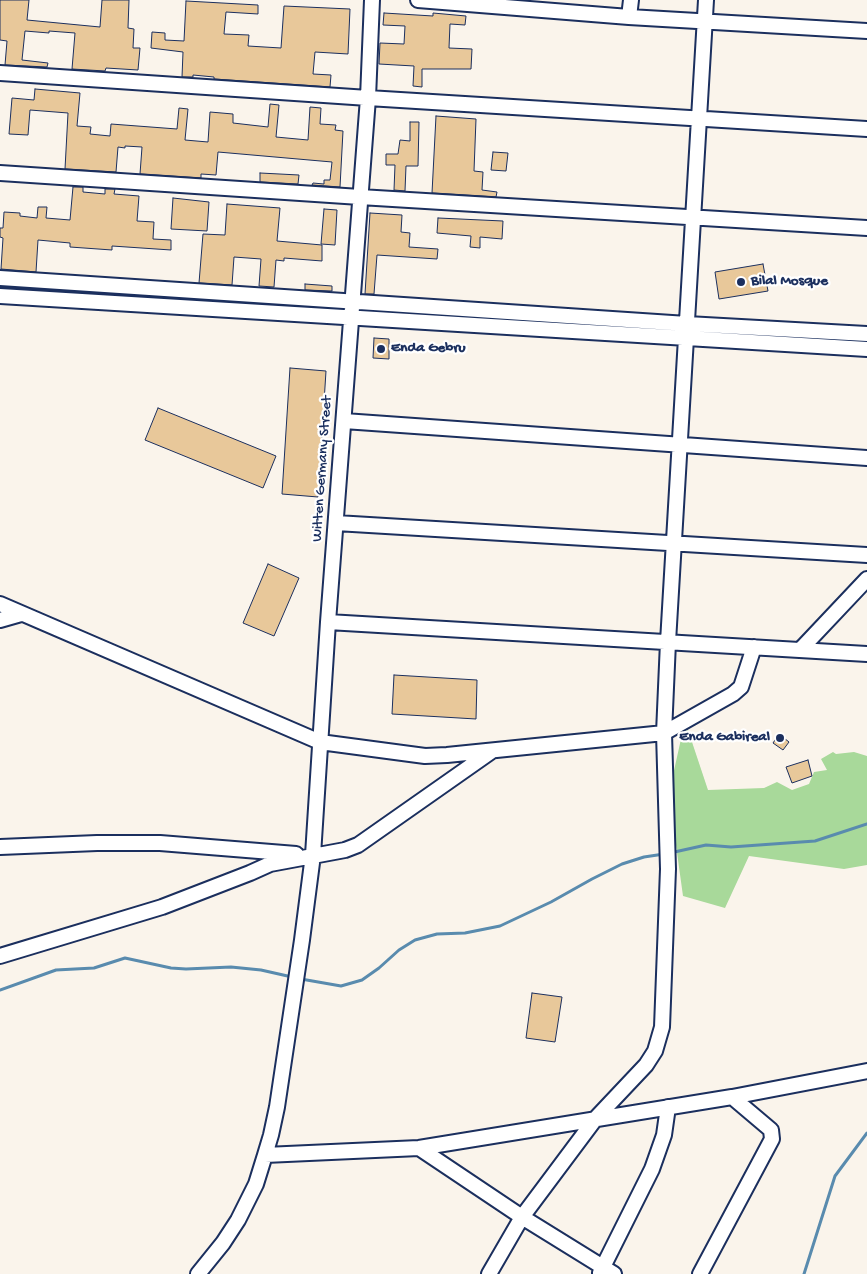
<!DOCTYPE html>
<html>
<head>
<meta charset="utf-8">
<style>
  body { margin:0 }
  canvas { display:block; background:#faf4eb }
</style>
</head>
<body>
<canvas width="867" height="1274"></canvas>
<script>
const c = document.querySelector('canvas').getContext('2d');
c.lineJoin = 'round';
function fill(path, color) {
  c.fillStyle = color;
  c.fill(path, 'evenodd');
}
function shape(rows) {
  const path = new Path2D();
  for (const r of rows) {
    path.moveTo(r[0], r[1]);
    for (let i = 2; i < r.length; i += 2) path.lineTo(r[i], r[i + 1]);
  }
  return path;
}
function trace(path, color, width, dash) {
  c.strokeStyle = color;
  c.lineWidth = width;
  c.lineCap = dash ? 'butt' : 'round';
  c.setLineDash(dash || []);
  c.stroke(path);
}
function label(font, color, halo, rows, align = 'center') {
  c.font = font + ' "Gochi Hand",sans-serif';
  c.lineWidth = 4.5;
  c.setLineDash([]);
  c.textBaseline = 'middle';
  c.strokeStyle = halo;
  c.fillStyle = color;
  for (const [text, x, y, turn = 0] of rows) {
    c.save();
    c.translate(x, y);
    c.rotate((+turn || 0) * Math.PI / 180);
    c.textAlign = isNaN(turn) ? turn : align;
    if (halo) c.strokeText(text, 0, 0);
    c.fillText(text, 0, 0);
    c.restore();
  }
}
const green = shape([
  [685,721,708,790,764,788,777,782,792,790,809,784,814,772,827,770,821,759,833,752,836,754,854,752,867,756,867,865,844,869,749,856,725,908,683,896,674,831,673,775]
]);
const stream = shape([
  [670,853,706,845,731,847,815,841,867,824],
  [301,979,341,986,362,980,379,968,399,950,415,940,437,934,465,933,500,926,551,902,592,879,622,864,644,857,664,854],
  [0,990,56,970,94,968,125,958,171,968,186,969,231,967,261,970,292,977],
  [804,1274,835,1176,867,1133]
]);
const building = shape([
  [0,0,29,0,27,20,100,27,102,0,129,0,128,28,134,29,133,48,140,48,138,70,106,68,105,71,72,69,75,33,49,31,49,33,25,31,22,60,48,63,47,67,5,65,7,41,0,40,0,0],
  [186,1,258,5,258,14,226,12,224,34,249,35,248,46,281,48,284,6,350,9,348,54,315,52,313,74,331,75,330,87,214,79,214,77,193,75,193,77,182,77,183,52,151,48,152,32,165,33,165,40,184,41,186,1],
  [384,13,433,16,433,13,466,16,465,25,450,24,449,48,472,49,471,69,422,69,422,87,413,86,414,66,379,64,380,43,404,44,405,26,383,25,384,13],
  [35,89,80,93,77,126,91,127,90,134,110,136,111,124,177,129,179,108,188,109,185,140,208,142,210,112,233,114,233,123,268,127,270,104,279,105,276,137,308,140,310,107,321,108,320,124,336,125,335,130,343,131,340,187,312,185,313,183,324,184,324,180,330,180,332,162,218,152,216,175,201,174,201,178,140,174,142,147,125,146,125,148,118,147,116,172,65,169,68,113,30,110,28,135,9,134,12,98,34,100,35,89],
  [436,116,476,119,474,171,483,172,482,190,497,192,496,197,432,193,436,116],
  [410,122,419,122,418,166,406,166,405,191,394,190,395,165,386,165,386,154,398,154,400,140,410,141,410,122],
  [493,152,508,153,506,171,491,170,493,152],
  [260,173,299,175,298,184,260,182,260,173],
  [73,187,83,187,83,192,105,194,105,189,115,189,114,194,139,196,137,221,154,222,153,239,171,240,171,250,112,246,112,250,70,247,70,243,38,240,36,272,1,269,3,238,0,237,0,228,3,228,4,212,20,213,20,216,37,218,38,207,47,207,46,218,70,220,73,187],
  [173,198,209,202,207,231,171,229,173,198],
  [227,204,280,208,277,241,322,245,322,261,284,258,284,261,276,260,274,287,259,286,261,259,234,257,232,285,199,283,203,234,225,235,227,204],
  [324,209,337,210,335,245,321,244,324,209],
  [370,213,402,215,401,232,410,233,409,247,438,249,437,259,377,255,374,294,365,294,370,213],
  [438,218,503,221,502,239,480,237,480,248,470,247,471,236,437,233,438,218],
  [763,264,768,291,719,299,715,272,763,264],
  [305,284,332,286,332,291,305,290,305,284],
  [374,338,389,339,389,359,373,358,374,338],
  [290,368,326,371,318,497,282,494,290,368],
  [158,408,276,456,263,488,145,440,158,408],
  [268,564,299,578,274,636,243,623,268,564],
  [394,675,477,680,476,719,392,714,394,675],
  [779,734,789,742,783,750,773,743,779,734],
  [808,760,812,776,792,783,786,767,808,760],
  [532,993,562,997,555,1042,526,1038,532,993]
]);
const minor = shape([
  [418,0,629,17,867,31],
  [629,17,631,0],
  [0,73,368,98,867,129],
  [0,173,360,197,867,228],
  [0,278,687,324,867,334],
  [0,296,867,349],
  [344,421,867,458],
  [336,523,867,555],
  [0,604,320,742,425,756,447,755,664,733,733,694,741,687,754,647],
  [0,620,21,614],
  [328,622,867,654],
  [800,650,867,579],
  [0,847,97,843,160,843,296,854],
  [0,956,162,907,250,873,270,864,345,850,358,845,492,751],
  [419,1148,522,1217,614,1274],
  [265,1155,419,1148,732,1097,867,1071],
  [600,1273,652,1169,664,1135,668,1107],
  [198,1274,223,1243,238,1220,256,1184,265,1155,271,1135,277,1107,302,940,313,855,328,622,368,98,372,0],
  [489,1274,522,1217,596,1118,646,1065,655,1051,662,1027,668,869,664,733,668,642,706,0],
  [700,1274,772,1139,771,1130,732,1097]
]);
const markers = [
  [741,282,5,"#1b2f5e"],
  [381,349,5,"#1b2f5e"],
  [780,738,5,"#1b2f5e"]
];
const poiNames = [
  ["Bilal Mosque",751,282],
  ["Enda Gebru",391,349],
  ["Enda Gabireal",770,738,"right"]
];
const streetNames = [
  ["Witten Germany Street",323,469,-86]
];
fill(green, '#a8d99a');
trace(stream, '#598bae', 3);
fill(building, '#e8c89a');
trace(building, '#1b2f5e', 1);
trace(minor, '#1b2f5e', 18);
trace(minor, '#fff', 14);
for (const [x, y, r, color] of markers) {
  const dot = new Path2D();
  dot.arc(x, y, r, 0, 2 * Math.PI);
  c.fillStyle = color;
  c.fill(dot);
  trace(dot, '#fff', 2);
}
label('bold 15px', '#1b2f5e', '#fff', poiNames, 'left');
label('15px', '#1b2f5e', '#fff', streetNames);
</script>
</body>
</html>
